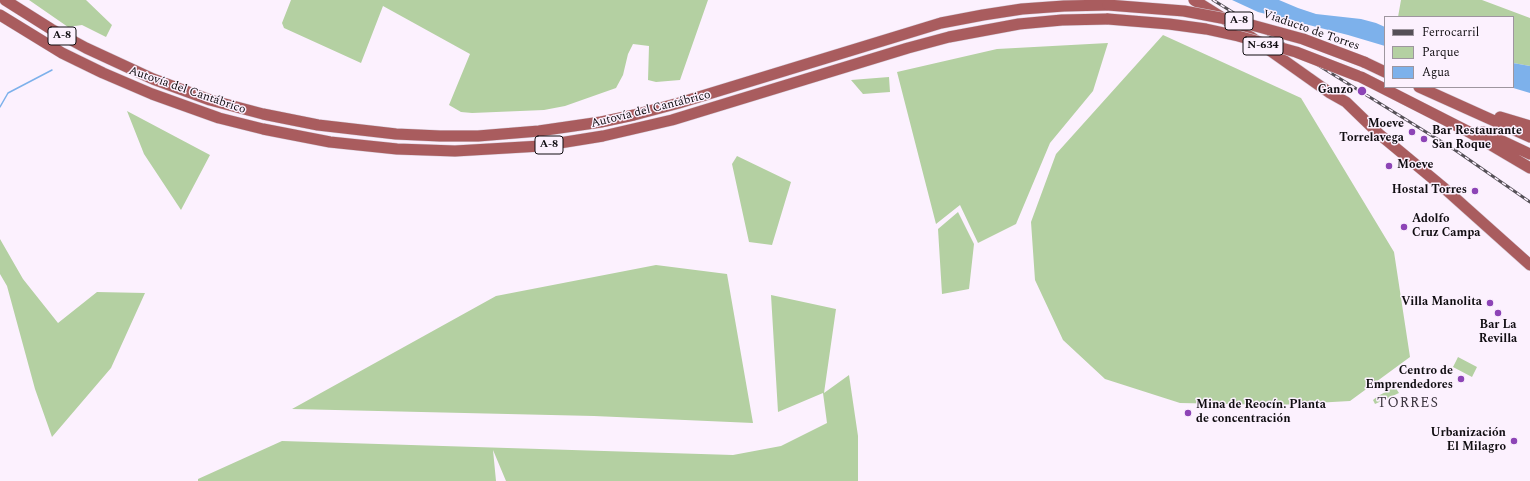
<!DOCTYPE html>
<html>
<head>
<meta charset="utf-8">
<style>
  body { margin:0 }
  #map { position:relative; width:1530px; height:481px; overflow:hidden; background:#fcf1fe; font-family:Spectral,serif }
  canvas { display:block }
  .legend { position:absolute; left:1384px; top:16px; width:130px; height:72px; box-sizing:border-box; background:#fcf1fe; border:1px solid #9e969f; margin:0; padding:5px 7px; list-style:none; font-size:12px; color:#100d11 }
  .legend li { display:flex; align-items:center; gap:8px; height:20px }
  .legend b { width:20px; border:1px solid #9e969f }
</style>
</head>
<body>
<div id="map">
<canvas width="1530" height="481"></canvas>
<ul class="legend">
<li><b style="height:5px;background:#555057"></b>Ferrocarril</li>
<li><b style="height:11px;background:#b4d0a2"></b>Parque</li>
<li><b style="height:11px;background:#7db1eb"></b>Agua</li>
</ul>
</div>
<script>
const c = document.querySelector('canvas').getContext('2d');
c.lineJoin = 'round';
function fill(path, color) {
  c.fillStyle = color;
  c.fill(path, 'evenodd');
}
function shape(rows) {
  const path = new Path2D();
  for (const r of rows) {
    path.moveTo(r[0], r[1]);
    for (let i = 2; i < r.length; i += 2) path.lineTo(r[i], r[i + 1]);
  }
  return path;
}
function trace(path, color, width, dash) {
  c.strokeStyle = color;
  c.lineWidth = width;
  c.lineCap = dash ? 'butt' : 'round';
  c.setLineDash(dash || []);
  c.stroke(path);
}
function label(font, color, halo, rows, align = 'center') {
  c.font = font + ' Spectral,serif';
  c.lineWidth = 3;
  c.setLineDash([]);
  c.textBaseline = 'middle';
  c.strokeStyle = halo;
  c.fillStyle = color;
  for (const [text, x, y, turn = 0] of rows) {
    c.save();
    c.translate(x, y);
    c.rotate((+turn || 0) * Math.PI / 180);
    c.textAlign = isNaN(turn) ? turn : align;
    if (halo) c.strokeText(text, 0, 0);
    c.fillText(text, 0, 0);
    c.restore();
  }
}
const green = shape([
  [29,0,86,0,112,25,106,37,82,25,68,27],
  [291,0,708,0,680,80,656,82,648,80,649,46,633,44,628,54,623,75,616,88,565,106,544,110,472,113,461,112,449,105,470,54,383,6,361,63,284,28,282,23],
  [1401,0,1482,0,1530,18,1530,66,1513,63,1513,17,1398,17],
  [1163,35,1301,98,1394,252,1410,357,1350,401,1279,405,1180,403,1105,379,1063,340,1035,280,1031,222,1056,154],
  [1108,43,1093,91,1050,143,1016,224,978,243,960,205,936,224,897,72,997,49],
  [889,77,890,92,863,94,851,80],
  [127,111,210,155,181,210,144,154],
  [737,156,791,182,772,245,749,242,732,164],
  [958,212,974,244,969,289,942,294,938,229],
  [0,239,23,279,58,323,97,292,145,293,111,368,52,437,35,389,7,286,0,274],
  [656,265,727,274,753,423,594,416,292,409,496,296],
  [771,295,836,309,824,393,849,375,858,436,858,481,506,481,493,450,496,481,198,481,198,479,282,441,733,455,781,446,827,423,823,393,778,412],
  [1458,357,1477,367,1472,377,1453,367],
  [1395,387,1399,393,1375,404,1373,400,1378,396]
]);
const water = shape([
  [1232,0,1279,0,1298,8,1316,14,1361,19,1376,23,1385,27,1385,46,1348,35,1258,12],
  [1513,63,1530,66,1530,93,1510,87,1513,87]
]);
const stream = shape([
  [0,107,8,93,52,70]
]);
const highway = shape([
  [5,0,51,29,86,48,153,79,210,100,263,114,318,125,396,134,440,136,478,136,539,131,601,122,634,115,679,103,941,23,983,15,1022,9,1064,6,1108,5],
  [1194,0,1234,25,1330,93,1346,102,1379,134,1444,188,1530,265],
  [0,15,62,53,103,73,152,94,219,118,263,129,330,142,397,149,455,151,541,146,603,136,672,120,908,48,949,37,1019,24,1062,20,1108,19],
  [1364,62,1385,72],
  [1361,77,1469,132,1530,168],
  [1419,87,1530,137],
  [1500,117,1530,126],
  [1483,132,1530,154]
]);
const rail = shape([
  [1213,0,1455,150,1530,202]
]);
const highwayBridge = shape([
  [1108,5,1184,11,1237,21,1303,39,1364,62],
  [1108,19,1169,24,1206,29,1238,36,1296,52,1358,76]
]);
const markers = [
  [1362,91,5,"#8d44b6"],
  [1412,132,4,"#8d44b6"],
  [1424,139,4,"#8d44b6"],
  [1389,166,4,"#8d44b6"],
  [1475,191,4,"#8d44b6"],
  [1404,227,4,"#8d44b6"],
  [1490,303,4,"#8d44b6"],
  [1498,313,4,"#8d44b6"],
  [1461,379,4,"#8d44b6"],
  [1188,413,4,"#8d44b6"],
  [1514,441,4,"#8d44b6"]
];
const shields = [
  [1239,21,28],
  [62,36,28],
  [1263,46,40],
  [549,145,28]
];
const shieldNames = [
  ["A-8",1239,21],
  ["A-8",62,36],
  ["N-634",1263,46],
  ["A-8",549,145]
];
const streetNames = [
  ["Viaducto de Torres",1311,31,19],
  ["Autovía del Cantábrico",187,91,19],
  ["Autovía del Cantábrico",651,110,-14]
];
const poiNames = [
  ["Ganzo",1353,91],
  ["Moeve",1404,125],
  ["Torrelavega",1404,139],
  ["Bar Restaurante",1432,132,"left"],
  ["San Roque",1432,146,"left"],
  ["Moeve",1397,166,"left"],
  ["Hostal Torres",1467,191],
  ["Adolfo",1412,220,"left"],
  ["Cruz Campa",1412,234,"left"],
  ["Villa Manolita",1482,303],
  ["Bar La",1498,326,"center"],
  ["Revilla",1498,340,"center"],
  ["Centro de",1453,372],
  ["Emprendedores",1453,386],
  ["Mina de Reocín. Planta",1196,406,"left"],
  ["de concentración",1196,420,"left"],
  ["Urbanización",1506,434],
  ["El Milagro",1506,448]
];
const quarterNames = [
  ["TORRES",1408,404]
];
fill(green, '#b4d0a2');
fill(water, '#7db1eb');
trace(stream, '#7db1eb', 1.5);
trace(highway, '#d6cdd8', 12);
trace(highway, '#a95c5e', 11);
trace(rail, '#555057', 3);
trace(rail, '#fcf1fe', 1.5, [4.5]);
trace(highwayBridge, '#d6cdd8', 12, []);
trace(highwayBridge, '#a95c5e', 11);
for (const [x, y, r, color] of markers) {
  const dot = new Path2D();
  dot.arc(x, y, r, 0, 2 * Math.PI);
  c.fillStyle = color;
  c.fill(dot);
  trace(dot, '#fcf1fe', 1.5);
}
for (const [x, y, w] of shields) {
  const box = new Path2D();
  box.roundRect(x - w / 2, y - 9, w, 18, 3);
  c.fillStyle = '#fcf1fe';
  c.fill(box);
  trace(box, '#100d11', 1);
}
label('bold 11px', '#100d11', null, shieldNames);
label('12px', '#100d11', '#fcf1fe', streetNames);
label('bold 12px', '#100d11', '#fcf1fe', poiNames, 'right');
c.letterSpacing = '1px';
label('14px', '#3d353f', '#fcf1fe', quarterNames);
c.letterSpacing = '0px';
</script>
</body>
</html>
